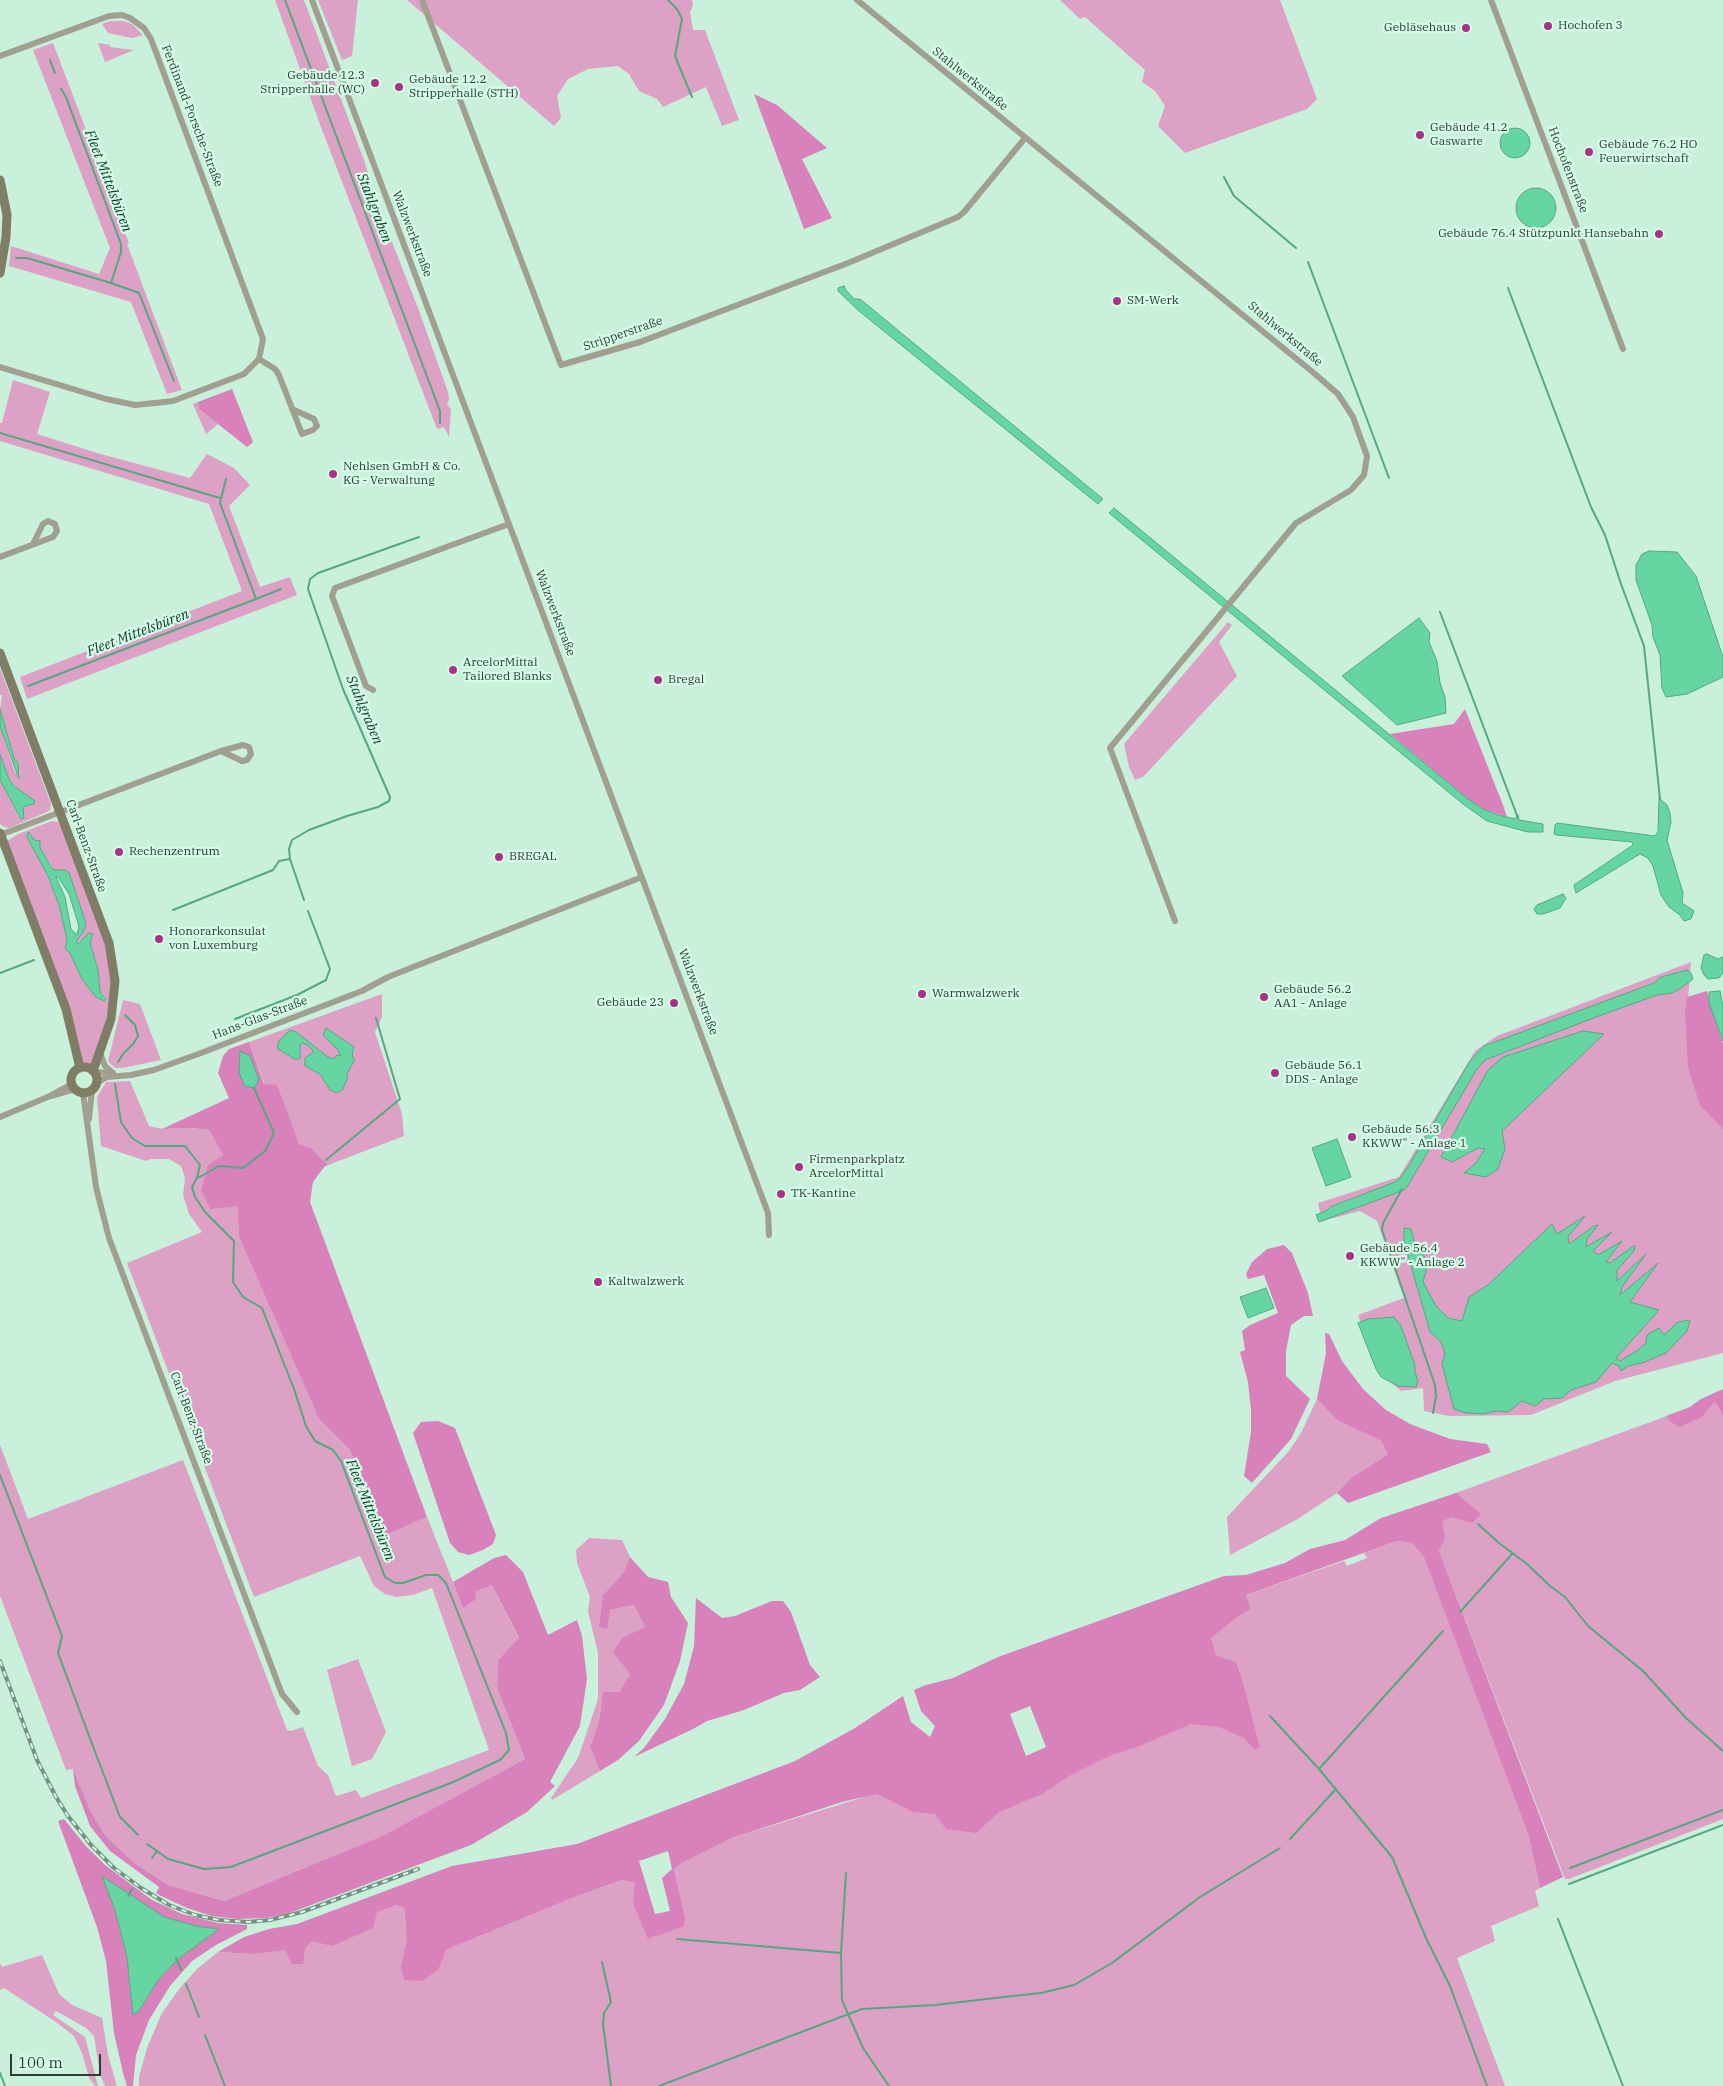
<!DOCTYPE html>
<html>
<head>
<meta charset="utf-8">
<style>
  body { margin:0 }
  #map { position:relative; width:1723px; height:2086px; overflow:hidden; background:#c8f0da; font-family:"IBM Plex Serif",serif }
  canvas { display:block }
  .scale { position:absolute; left:10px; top:2054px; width:91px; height:22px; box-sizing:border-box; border:2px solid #2d3d34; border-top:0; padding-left:6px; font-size:15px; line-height:18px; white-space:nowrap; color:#2d3d34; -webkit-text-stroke:4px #d5fde7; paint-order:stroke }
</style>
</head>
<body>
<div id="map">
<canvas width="1723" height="2086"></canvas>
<div class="scale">100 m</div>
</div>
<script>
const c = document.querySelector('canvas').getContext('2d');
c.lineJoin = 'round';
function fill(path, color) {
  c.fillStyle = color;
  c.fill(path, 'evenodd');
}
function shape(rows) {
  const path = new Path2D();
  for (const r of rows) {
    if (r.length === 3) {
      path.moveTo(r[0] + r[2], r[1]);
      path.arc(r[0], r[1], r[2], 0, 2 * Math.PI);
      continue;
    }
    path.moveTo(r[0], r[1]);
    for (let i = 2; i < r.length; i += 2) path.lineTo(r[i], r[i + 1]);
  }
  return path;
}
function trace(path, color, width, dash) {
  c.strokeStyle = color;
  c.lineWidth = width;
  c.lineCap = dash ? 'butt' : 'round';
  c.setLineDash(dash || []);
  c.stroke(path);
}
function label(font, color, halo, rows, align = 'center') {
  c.font = font + ' "IBM Plex Serif",serif';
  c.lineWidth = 4.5;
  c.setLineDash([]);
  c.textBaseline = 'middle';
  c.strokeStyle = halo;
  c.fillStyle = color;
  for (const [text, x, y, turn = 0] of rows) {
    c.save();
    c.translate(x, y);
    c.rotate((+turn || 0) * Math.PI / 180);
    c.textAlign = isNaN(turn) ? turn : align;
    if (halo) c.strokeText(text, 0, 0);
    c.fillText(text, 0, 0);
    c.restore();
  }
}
const green = shape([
  [275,0,304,0,365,163,369,177,370,200,379,221,388,232,418,308,448,392,449,399,447,404,451,409,449,437,444,427,437,429,321,127],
  [318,0,358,0,352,56,342,60],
  [407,0,692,0,693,5,690,12,693,30,705,30,739,120,722,126,706,87,663,107,657,99,639,91,629,74,618,66,588,69,568,79,557,96,561,118,554,126],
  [1060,0,1280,0,1317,99,1307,109,1185,153,1158,126,1165,106,1155,91,1142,82,1145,70,1085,17,1080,19],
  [110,21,124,21,132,24,143,35,132,38,108,33,102,24],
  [53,43,129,243,127,244,182,390,167,394,131,302,9,266,11,246,99,274,110,248,33,50],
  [98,43,110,45,110,47,134,50,105,62],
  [13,380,50,392,37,434,97,453,190,478,207,454,234,468,250,485,229,506,260,587,290,577,297,595,27,699,20,677,242,591,209,504,0,441,0,423,2,423],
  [198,402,199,409,218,424,206,434,193,404],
  [1228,622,1232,625,1219,642,1237,676,1143,777,1135,780,1129,767,1124,744],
  [0,668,51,804,50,810,47,812,9,828,2,826,0,823,0,780,19,817,24,815,22,808,25,806,33,805,9,779,0,755,0,726,15,772,20,776,18,763,14,758,0,709,2,695,0,695],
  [52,821,59,822,63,832,105,943,111,979,106,1019,92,1066,87,1064,79,1063,7,841,18,834],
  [31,835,54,870,66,870,69,873,86,923,84,930,76,942,77,944,89,933,92,939,90,943,98,970,100,992,105,996,102,1000,96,997,82,979,70,953,65,948,67,939,59,905,49,878,27,837],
  [1691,962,1687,1013,1723,1094,1723,1353,1615,1381,1531,1415,1449,1416,1424,1411,1423,1388,1401,1391,1378,1371,1358,1315,1404,1298,1377,1221,1360,1211,1322,1221,1318,1203,1399,1177,1475,1051,1497,1036],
  [382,994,382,1017,375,1032,402,1114,404,1136,328,1165,311,1148,299,1144,265,1085,249,1042],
  [123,1000,140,1004,161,1060,122,1068,115,1068,108,1061],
  [130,1081,149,1126,162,1129,191,1128,209,1130,223,1155,208,1165,237,1206,239,1237,319,1419,350,1450,382,1536,427,1517,463,1607,475,1592,492,1585,519,1639,498,1660,497,1688,525,1759,382,1836,224,1901,168,1885,133,1862,105,1835,90,1810,73,1769,66,1770,0,1596,0,1445,28,1519,183,1460,287,1730,291,1731,303,1727,318,1766,328,1775,336,1796,356,1790,361,1798,489,1750,432,1588,413,1595,396,1597,385,1594,374,1586,360,1556,254,1597,127,1263,202,1232,189,1214,183,1195,185,1178,181,1166,169,1159,150,1159,146,1161,101,1146,97,1097,106,1082],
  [1719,1397,1723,1399,1723,1819,1569,1879,1565,1879,1439,1551,1440,1548,1423,1505],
  [1317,1399,1337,1420,1381,1441,1388,1454,1351,1478,1337,1493,1296,1520,1230,1555,1227,1517,1289,1451,1301,1433],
  [589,1538,622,1540,630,1557,623,1573,603,1595,610,1610,634,1605,645,1627,623,1637,630,1674,619,1692,603,1692,599,1721,590,1747,600,1771,552,1800,551,1798,578,1758,598,1699,598,1653,588,1611,590,1597,577,1563,576,1550],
  [1397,1541,1412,1543,1424,1556,1529,1837,1540,1888,1535,1891,1539,1906,1491,1926,1495,1941,1457,1958,1505,2086,139,2086,139,2077,147,2048,162,2013,180,1988,197,1969,218,1952,250,1954,397,1905,404,1908,405,1926,446,1950,577,1896,622,1880,635,1883,652,1938,685,1917,674,1869,682,1863,732,1838,864,1797,880,1790,905,1806,1188,1714,1257,1738,1242,1678,1236,1662,1216,1655,1210,1638,1237,1617,1251,1609,1246,1595,1344,1561,1347,1566,1367,1558,1364,1553],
  [358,1659,386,1732,372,1759,352,1766,327,1670],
  [42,1955,59,1994,72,2005,102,2018,108,2055,117,2086,105,2086,100,2074,94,2036,86,2028,56,2011,53,2015,85,2037,98,2086,95,2086,89,2078,82,2053,74,2036,56,2022,4,1988,0,1990,0,1963,2,1967]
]);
const forest = shape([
  [754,94,777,105,827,148,802,159,832,218,804,229],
  [232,389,253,442,247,447,199,409,198,402],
  [1465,709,1503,805,1507,817,1483,809,1468,799,1390,734,1454,724],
  [1707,991,1723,1044,1723,1129,1700,1105,1688,1067,1685,1013,1687,997],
  [249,1042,264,1084,277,1085,299,1144,311,1148,328,1165,324,1167,313,1182,310,1202,427,1517,383,1536,350,1450,319,1419,239,1237,237,1206,210,1209,201,1190,208,1165,223,1155,209,1130,191,1128,162,1129,229,1098,218,1073,223,1056,229,1049],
  [1284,1245,1292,1253,1308,1293,1313,1316,1304,1316,1291,1325,1286,1351,1286,1376,1310,1399,1291,1439,1252,1483,1244,1476,1251,1432,1251,1410,1248,1382,1240,1352,1245,1350,1242,1331,1250,1325,1278,1313,1264,1275,1248,1279,1246,1274,1252,1262,1267,1249],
  [1325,1333,1329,1334,1342,1361,1363,1389,1386,1410,1410,1424,1450,1439,1487,1444,1491,1452,1348,1503,1337,1493,1351,1478,1388,1454,1381,1441,1337,1420,1317,1399,1326,1353],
  [1723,1389,1723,1415,1717,1404,1714,1402,1702,1417,1680,1427,1671,1422,1666,1416,1690,1407,1701,1399],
  [438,1421,455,1428,496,1535,493,1544,483,1550,469,1555,458,1552,450,1543,413,1433,421,1422],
  [1456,1493,1481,1514,1472,1523,1452,1517,1442,1521,1445,1538,1439,1551,1563,1877,1540,1888,1529,1837,1424,1557,1412,1543,1397,1541,1246,1595,1251,1609,1237,1617,1211,1638,1216,1655,1236,1662,1242,1678,1260,1748,1254,1749,1244,1738,1219,1727,1191,1724,1137,1747,1111,1755,1069,1776,1042,1794,999,1812,976,1833,946,1829,935,1814,913,1812,877,1794,842,1802,732,1838,682,1863,674,1869,685,1917,684,1926,648,1939,633,1903,635,1883,622,1880,577,1896,446,1950,438,1970,422,1981,404,1980,401,1966,407,1940,404,1908,397,1905,377,1912,373,1928,332,1946,312,1941,305,1948,303,1964,292,1964,285,1950,250,1954,218,1952,244,1937,269,1929,297,1924,452,1866,577,1844,795,1761,855,1728,903,1696,911,1722,930,1737,935,1726,921,1711,914,1690,923,1686,953,1678,998,1657,1224,1576,1246,1575,1285,1563,1310,1549,1345,1540,1381,1518],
  [1030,1706,1046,1747,1026,1756,1010,1714],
  [668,1851,672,1869,662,1878,670,1911,655,1914,639,1861],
  [506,1555,523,1572,548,1635,577,1620,582,1636,587,1679,580,1726,550,1782,555,1786,527,1812,471,1845,287,1914,267,1918,237,1919,212,1916,187,1908,161,1896,156,1893,159,1887,110,1851,90,1826,75,1786,73,1769,90,1810,105,1835,133,1862,168,1885,224,1901,382,1836,525,1759,497,1688,498,1660,519,1638,492,1585,475,1592,476,1599,463,1608,453,1582,494,1558],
  [630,1557,648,1577,668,1582,671,1597,688,1623,680,1661,664,1705,639,1741,618,1760,600,1771,590,1747,599,1721,603,1692,619,1692,630,1674,613,1652,623,1637,645,1627,634,1605,610,1610,607,1629,599,1627,603,1595,623,1573],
  [696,1598,722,1618,735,1616,772,1601,783,1601,791,1612,810,1665,820,1677,800,1690,784,1693,744,1710,707,1721,693,1729,634,1757,644,1748,665,1719,684,1684,694,1646],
  [64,1819,85,1845,105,1865,152,1900,182,1914,218,1923,247,1925,247,1929,216,1945,192,1961,170,1986,149,2020,136,2055,133,2086,127,2086,123,2073,114,2033,106,1961,97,1927,58,1821],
  [103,1877,164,1917,196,1926,218,1929,177,1960,158,1980,139,2011,133,2014,127,1957,115,1910]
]);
const water = shape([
  [1515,143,15],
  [1536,208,20],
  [844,286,846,290,854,299,860,299,1103,499,1098,504,859,311,838,291,838,288,844,286],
  [1114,508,1468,799,1483,809,1498,815,1515,819,1518,815,1519,820,1543,824,1543,832,1528,832,1487,821,1463,804,1109,513,1114,508],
  [1649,551,1677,552,1696,576,1723,657,1723,677,1687,694,1666,697,1662,688,1660,655,1653,637,1652,625,1636,580,1636,565,1642,554,1649,551],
  [1419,618,1430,633,1429,642,1437,661,1440,683,1445,697,1446,713,1397,725,1342,676,1419,618],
  [0,709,14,758,18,763,19,779,0,726,0,709],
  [0,755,9,779,14,786,35,801,34,804,25,806,23,808,24,818,21,819,0,780,0,755],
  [1659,798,1667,805,1670,813,1671,822,1667,840,1683,893,1682,903,1694,911,1691,919,1684,921,1680,915,1669,907,1661,895,1653,866,1648,858,1640,854,1576,893,1574,885,1633,845,1632,842,1557,835,1554,834,1555,825,1557,823,1655,836,1658,832,1659,798],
  [29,833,34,840,40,841,40,848,51,867,54,870,66,870,69,873,86,923,84,930,76,942,78,944,89,933,93,934,90,943,98,970,100,992,106,999,104,1001,96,997,82,979,70,953,65,948,67,939,59,905,49,878,27,837,27,834,29,833],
  [56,877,58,877,69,894,79,926,77,935,71,929,65,897,56,877],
  [1563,894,1566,898,1560,908,1543,914,1537,914,1534,909,1537,905,1563,894],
  [1707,954,1718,959,1723,957,1723,973,1719,978,1708,979,1704,975,1701,968,1704,955,1707,954],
  [1687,970,1691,973,1693,979,1681,988,1672,993,1657,995,1596,1017,1485,1060,1477,1069,1407,1187,1404,1190,1319,1222,1316,1215,1328,1210,1330,1207,1395,1182,1400,1178,1408,1167,1470,1061,1484,1046,1654,983,1661,977,1687,970],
  [1720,991,1723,1007,1723,1041,1709,1003,1709,992,1720,991],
  [326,1028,354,1047,352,1053,354,1061,347,1074,347,1079,343,1089,337,1093,330,1090,320,1074,305,1066,305,1058,314,1052,308,1045,302,1043,300,1045,300,1059,294,1059,277,1048,279,1041,290,1030,296,1032,328,1057,334,1059,337,1055,341,1056,338,1050,323,1035,326,1028],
  [1583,1031,1604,1034,1502,1131,1505,1149,1498,1169,1486,1177,1464,1173,1475,1164,1485,1149,1478,1148,1452,1162,1441,1157,1488,1070,1503,1057,1583,1031],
  [240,1051,250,1056,259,1080,254,1088,245,1086,239,1073,240,1051],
  [1337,1139,1351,1177,1326,1186,1312,1148,1337,1139],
  [1585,1216,1568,1237,1569,1244,1594,1226,1598,1225,1587,1239,1586,1247,1612,1232,1593,1251,1598,1255,1622,1241,1606,1262,1610,1263,1635,1245,1634,1251,1617,1270,1617,1281,1646,1254,1622,1287,1620,1295,1658,1263,1630,1302,1659,1310,1616,1358,1620,1361,1638,1350,1646,1343,1647,1335,1659,1328,1664,1335,1678,1322,1690,1320,1687,1331,1666,1353,1642,1363,1628,1366,1621,1371,1619,1366,1612,1363,1596,1382,1571,1390,1562,1398,1544,1399,1535,1406,1522,1401,1508,1412,1496,1411,1483,1414,1466,1413,1454,1409,1442,1364,1445,1353,1441,1342,1430,1332,1404,1241,1404,1228,1411,1229,1416,1249,1423,1254,1428,1263,1423,1282,1436,1306,1448,1318,1462,1321,1469,1297,1488,1285,1552,1224,1557,1234,1585,1216],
  [1266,1288,1274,1308,1248,1318,1240,1297,1266,1288],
  [1394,1317,1401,1326,1415,1365,1415,1372,1418,1381,1416,1387,1398,1386,1381,1377,1376,1369,1358,1323,1368,1319,1394,1317],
  [102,1876,164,1917,196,1926,219,1929,177,1960,158,1980,139,2011,133,2015,127,1957,115,1910,102,1876]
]);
const stream = shape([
  [285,0,440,411,440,423],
  [668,0,677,9,682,19,675,56,692,97],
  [50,60,55,73],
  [61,89,66,97,121,244,121,252,111,283],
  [1224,177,1234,196,1296,248],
  [16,258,27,258,111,283,139,293,174,381],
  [1308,262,1389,478],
  [1508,288,1591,507,1605,535,1621,584,1644,646,1660,799],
  [0,433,220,498],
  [256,599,281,589],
  [1440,612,1518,818],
  [28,686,256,599,220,503,226,479],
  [304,900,290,859,289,849,292,840,309,830,347,816,378,807,389,801,390,797,343,689,308,589,310,579,318,573,419,537],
  [173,910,273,870,279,861,290,859],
  [0,973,34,960],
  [235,1019,297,995,326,980,330,969,308,911],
  [118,1062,123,1054,133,1044,138,1036,135,1025,125,1015],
  [115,1084,121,1122,132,1138,145,1146,185,1146,200,1165,197,1178,192,1187,195,1197,205,1212,234,1241,233,1282,243,1297,262,1308,294,1389,306,1426,315,1441,333,1450,341,1461,385,1577,395,1583,403,1583,426,1575,438,1575,446,1583,506,1733,509,1750,500,1760,451,1783,231,1867,204,1869,168,1859,157,1851],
  [326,1160,400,1099,376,1018],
  [198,1178,219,1166,243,1168,265,1151,274,1133,254,1088],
  [1402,1189,1383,1223,1382,1230,1435,1385,1436,1396,1433,1413],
  [0,1475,62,1636,58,1653,94,1749,120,1817,138,1835],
  [1478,1524,1499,1543,1527,1564,1550,1586,1565,1597,1588,1626,1643,1671,1686,1718,1723,1751],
  [1460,1612,1512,1554],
  [1270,1716,1319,1769,1392,1857,1426,1938,1450,1986,1487,2086],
  [1319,1769,1443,1631],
  [1290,1839,1336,1789],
  [147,1844,157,1851,152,1858],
  [1570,1868,1723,1810],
  [846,1873,841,1953,842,2000,863,2048,889,2086],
  [1569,1884,1723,1825],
  [128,1896,132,1889],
  [1558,1919,1623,2086],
  [677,1939,841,1953],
  [176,1958,181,1970],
  [602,1962,611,2002,604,2013,603,2024,611,2086],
  [186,1984,199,2017],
  [205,2035,225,2086],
  [0,2073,5,2086],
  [659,2086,862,2009,935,2005,995,1998,1041,1993,1074,1985,1112,1963,1200,1897,1280,1848]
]);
const street = shape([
  [312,0,768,1213,769,1235],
  [422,0,561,365,640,342,848,263,958,217,964,212,1025,138],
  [857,0,1315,374,1338,394,1353,417,1367,456,1364,475,1351,490,1296,523,1110,748,1175,921],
  [1491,0,1623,349],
  [0,56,109,16,122,15,130,18,144,28,151,39,263,339,259,359,244,374,173,401,155,403,135,405,106,399,0,367],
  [259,359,275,369,279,375,302,434,313,430,317,426,314,419,292,409],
  [0,557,53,537,57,531,55,524,48,521,43,524,33,544],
  [373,690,366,686,332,596,335,588,509,524],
  [0,835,221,751,243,745,249,747,251,754,247,760,242,761,221,751],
  [100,1053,105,1066,113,1073],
  [94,1072,112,1073],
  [96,1083,107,1077,131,1075,154,1070,201,1053,362,991,388,977,642,877],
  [83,1093,96,1187,109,1238,282,1694,297,1712],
  [51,1096,75,1089],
  [0,1117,50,1096,72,1084],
  [89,1119,92,1090]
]);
const secondary = shape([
  [0,180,7,215,6,237,0,273],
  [0,653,109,943,115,981,111,1019,93,1071],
  [0,833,66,1009,80,1068],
  [84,1080,13]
]);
const rail = shape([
  [0,1661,37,1760,56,1797,68,1816,91,1845,114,1868,141,1888,169,1905,195,1915,219,1920,248,1922,270,1920,302,1912,418,1869]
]);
const markers = [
  [1548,26,5,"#aa3187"],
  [1466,28,5,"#aa3187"],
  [375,83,5,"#aa3187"],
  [399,87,5,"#aa3187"],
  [1420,135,5,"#aa3187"],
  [1589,152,5,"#aa3187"],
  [1659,234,5,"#aa3187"],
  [1117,301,5,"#aa3187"],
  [333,474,5,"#aa3187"],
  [453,670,5,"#aa3187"],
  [658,680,5,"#aa3187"],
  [119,852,5,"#aa3187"],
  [499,857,5,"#aa3187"],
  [159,939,5,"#aa3187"],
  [922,994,5,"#aa3187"],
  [1264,997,5,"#aa3187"],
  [674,1003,5,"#aa3187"],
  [1275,1073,5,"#aa3187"],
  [1352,1137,5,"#aa3187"],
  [799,1167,5,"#aa3187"],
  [781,1194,5,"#aa3187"],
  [1350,1256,5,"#aa3187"],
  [598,1282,5,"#aa3187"]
];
const poiNames = [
  ["Hochofen 3",1558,26],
  ["Gebläsehaus",1456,28,"right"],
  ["Gebäude 12.3",365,76,"right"],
  ["Stripperhalle (WC)",365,90,"right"],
  ["Gebäude 12.2",409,80],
  ["Stripperhalle (STH)",409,94],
  ["Gebäude 41.2",1430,128],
  ["Gaswarte",1430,142],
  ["Gebäude 76.2 HO",1599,145],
  ["Feuerwirtschaft",1599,159],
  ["Gebäude 76.4 Stützpunkt Hansebahn",1649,234,"right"],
  ["SM-Werk",1127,301],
  ["Nehlsen GmbH & Co.",343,467],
  ["KG - Verwaltung",343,481],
  ["ArcelorMittal",463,663],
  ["Tailored Blanks",463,677],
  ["Bregal",668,680],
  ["Rechenzentrum",129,852],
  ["BREGAL",509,857],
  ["Honorarkonsulat",169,932],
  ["von Luxemburg",169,946],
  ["Gebäude 56.2",1274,990],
  ["AA1 - Anlage",1274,1004],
  ["Warmwalzwerk",932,994],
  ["Gebäude 23",664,1003,"right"],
  ["Gebäude 56.1",1285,1066],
  ["DDS - Anlage",1285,1080],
  ["Gebäude 56.3",1362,1130],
  ["KKWW\" - Anlage 1",1362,1144],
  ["Firmenparkplatz",809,1160],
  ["ArcelorMittal",809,1174],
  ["TK-Kantine",791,1194],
  ["Gebäude 56.4",1360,1249],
  ["KKWW\" - Anlage 2",1360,1263],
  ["Kaltwalzwerk",608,1282]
];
const streetNames = [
  ["Stahlwerkstraße",970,79,39],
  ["Ferdinand-Porsche-Straße",192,116,69],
  ["Hochofenstraße",1568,170,69],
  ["Walzwerkstraße",412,234,69],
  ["Stripperstraße",623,334,-19],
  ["Stahlwerkstraße",1285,334,40],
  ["Walzwerkstraße",555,613,69],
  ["Carl-Benz-Straße",86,846,70],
  ["Walzwerkstraße",698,992,69],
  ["Hans-Glas-Straße",260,1018,-21],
  ["Carl-Benz-Straße",191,1418,69]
];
const waterNames = [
  ["Fleet Mittelsbüren",108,181,69],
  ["Stahlgraben",374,208,69],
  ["Fleet Mittelsbüren",138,633,-21],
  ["Stahlgraben",364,710,67],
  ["Fleet Mittelsbüren",370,1510,68]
];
fill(green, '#dda1c6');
fill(forest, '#d981ba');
fill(water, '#65d6a2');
trace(water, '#54a881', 1);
trace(stream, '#54a881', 2);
trace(street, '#a19f8f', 6);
trace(secondary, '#807d65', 9);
trace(rail, '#769182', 4);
trace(rail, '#d5fde7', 2, [5.5]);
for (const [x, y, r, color] of markers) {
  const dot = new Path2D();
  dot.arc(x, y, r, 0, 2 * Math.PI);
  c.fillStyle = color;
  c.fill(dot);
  trace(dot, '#d5fde7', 2);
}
label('12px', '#2d3d34', '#d5fde7', poiNames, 'left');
label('12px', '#2d3d34', '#d5fde7', streetNames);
label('italic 14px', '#063925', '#d5fde7', waterNames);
</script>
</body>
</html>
